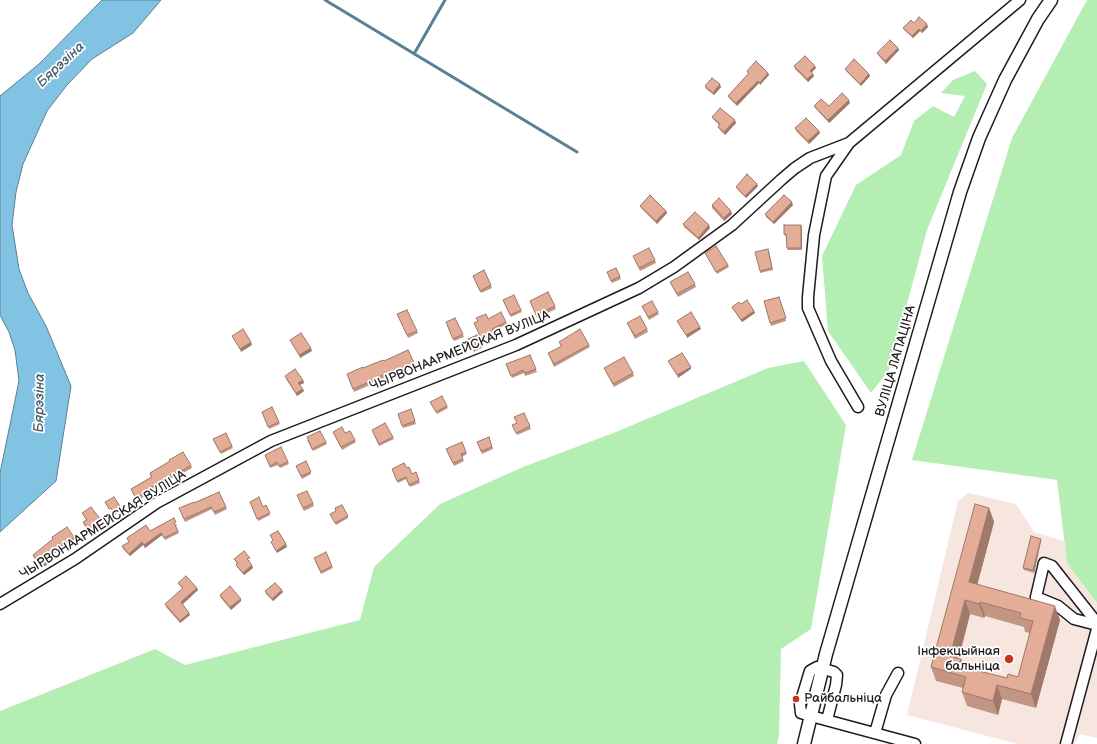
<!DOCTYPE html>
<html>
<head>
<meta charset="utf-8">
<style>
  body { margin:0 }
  canvas { display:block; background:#fff }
</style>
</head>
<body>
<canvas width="1097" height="744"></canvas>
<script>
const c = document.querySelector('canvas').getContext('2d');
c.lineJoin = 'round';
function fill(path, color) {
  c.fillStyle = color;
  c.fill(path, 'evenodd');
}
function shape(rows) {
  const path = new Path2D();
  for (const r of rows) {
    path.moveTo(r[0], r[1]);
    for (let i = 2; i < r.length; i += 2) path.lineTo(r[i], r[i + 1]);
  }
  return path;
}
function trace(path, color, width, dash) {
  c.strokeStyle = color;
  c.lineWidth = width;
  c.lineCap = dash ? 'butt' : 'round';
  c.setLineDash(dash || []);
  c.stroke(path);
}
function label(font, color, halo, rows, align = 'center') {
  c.font = font + ' "Balsamiq Sans",sans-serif';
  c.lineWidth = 3.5;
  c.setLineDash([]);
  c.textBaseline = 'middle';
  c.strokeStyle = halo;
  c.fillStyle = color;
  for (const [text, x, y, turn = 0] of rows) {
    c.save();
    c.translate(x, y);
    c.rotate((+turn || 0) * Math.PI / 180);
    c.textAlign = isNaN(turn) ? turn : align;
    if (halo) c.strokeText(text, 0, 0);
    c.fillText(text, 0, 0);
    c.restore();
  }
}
const built = shape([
  [968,493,1016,504,1034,532,1064,541,1067,563,1097,603,1097,738,1080,734,1074,744,1018,744,907,715,958,501]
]);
const green = shape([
  [1087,0,1097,0,1097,603,1067,563,1057,480,912,460,1012,138],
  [975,71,987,84,927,230,889,370,871,393,828,331,822,256,856,185,901,155,914,121,933,106,954,117,965,96,941,93,953,80],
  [804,361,846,425,811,629,781,649,779,735,777,744,0,744,0,711,155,649,185,665,360,620,374,567,440,504,523,467,616,432,768,368]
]);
const water = shape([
  [102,0,161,0,133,33,92,59,67,85,47,111,23,164,16,192,12,225,19,269,28,293,46,326,71,386,56,481,0,532,0,473,19,381,15,350,9,332,0,315,0,96,39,64,102,0]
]);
const stream = shape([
  [325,0,577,152],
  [414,54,445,0]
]);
const minor = shape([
  [849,143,826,176,814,235,808,297,808,308,831,361,858,407],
  [0,604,75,559,158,502,271,441,516,345,639,288,674,267,732,225,782,179,795,168,810,158,849,143,1020,0],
  [1097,623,1052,566,1044,563,1036,597,1058,606,1074,619,1097,625],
  [827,720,836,685,837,675,834,672,817,667,810,671,800,704,801,713,811,716,915,744],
  [875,733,886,695,898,673],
  [1066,744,1097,629]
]);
const major = shape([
  [804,744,826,654,960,192,979,138,1005,80,1038,19,1051,0]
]);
const wall = shape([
  [914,23,928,27,922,33,920,31,913,38,904,30,903,28],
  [898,48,899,50,886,64,878,55,877,53],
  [794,66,816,68,812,72,814,76,808,82,795,69],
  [845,69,869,74,870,76,861,86,846,71],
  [747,71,768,73,769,75,760,85,759,83,737,106,729,98,728,96,748,74],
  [705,86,721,87,714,95,706,89],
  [850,103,829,123,815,108,814,106,829,106],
  [712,117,736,123,725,135,719,129,718,127,719,125,713,119],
  [795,128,819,131,820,133,809,144,796,131],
  [758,186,746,198,737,189,736,187],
  [712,205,732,214,724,221,712,208],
  [793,205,774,224,766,217,765,214],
  [640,206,666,211,667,213,657,224,641,208],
  [683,224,710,228,699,240,684,227],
  [801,225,802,227,802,250,788,250,787,248,786,236,785,236,784,234],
  [769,251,773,270,760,273,760,271],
  [705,253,728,265,729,267,717,274],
  [634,258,655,260,656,263,640,271],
  [484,270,492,288,481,293,473,276],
  [607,272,620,276,621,279,612,283],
  [670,282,695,284,696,287,678,297],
  [548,292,556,309,537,318,530,301],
  [779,297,786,321,771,326,764,301],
  [504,302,521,310,522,312,511,317],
  [741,304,754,311,755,313,742,322,733,309,732,307],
  [642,306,658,312,659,314,649,320],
  [407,310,418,333,408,338,397,314],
  [455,318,464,337,454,341,447,325],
  [506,322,507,324,494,331,495,334,482,340,474,323],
  [627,323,647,329,648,332,635,339],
  [468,339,482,344,483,347,474,352],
  [559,342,589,345,590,347,554,367,548,353,561,347],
  [408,350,415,366,398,373,397,372,370,384,370,385,354,392,347,374,384,361],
  [530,355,537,372,525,376,524,373,512,378,506,364],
  [604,368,633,373,634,376,614,387],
  [285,376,303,380,304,383,300,385,304,391,297,396,286,379],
  [430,402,447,406,448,408,437,414],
  [272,407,280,424,269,429,262,412],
  [411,409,416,424,403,428,398,414],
  [524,413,531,429,517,435,512,425,517,423],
  [333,432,345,433,355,440,356,442,342,450],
  [373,433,393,437,394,439,379,446],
  [489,437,493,449,482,454,477,442],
  [307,440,326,442,327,444,313,451],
  [214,441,232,446,233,448,221,454],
  [462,442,467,454,462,457,464,461,454,466,446,449],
  [265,455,288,462,289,464,280,468,278,465,270,468],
  [306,461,311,474,302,479,296,466],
  [191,465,192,468,178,476,177,475,149,491,150,493,137,501,132,492,131,489,151,477,150,473],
  [392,469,412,474,416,472,420,483,410,487,406,479,398,483],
  [219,492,227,509,215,515,212,509,185,522,179,508,194,503],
  [298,498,313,503,314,506,304,511],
  [250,502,263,507,266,505,270,515,258,521],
  [989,508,994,522,977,585,1060,620,1036,708,1002,699,998,715,967,706,962,692,963,688,936,681,931,667],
  [970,614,984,618,985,616,1024,627,1025,632,1030,633,1018,677,1007,678,964,667,961,659,959,659],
  [82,513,102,523,89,532,84,525,83,522,86,520],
  [330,514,348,516,348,518,336,525],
  [177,524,176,526,179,533,165,540,162,535,145,548,143,545,130,556,123,549,122,546,129,542,127,538,150,531],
  [52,537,74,537,74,540,51,556,53,560,42,568,34,558,33,555,53,539],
  [1041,539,1041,541,1034,573,1024,570,1023,568],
  [234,559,250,560,249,561,253,568,244,575,237,567,236,565,237,564],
  [315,561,332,566,333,568,321,574],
  [178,583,198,590,182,604,189,613,190,615,180,623,166,607,165,604,183,589,179,585],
  [265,591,283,592,273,601,266,594],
  [220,595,241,599,241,601,231,610,220,597]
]);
const shadedWall = shape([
  [927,24,928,27,922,33,921,31],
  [919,29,920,31,913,38,912,36],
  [898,48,899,50,886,64,885,61],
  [815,66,816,68,811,73,810,71],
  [768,73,769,75,760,85,760,83],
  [813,74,814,76,808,82,807,79],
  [869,74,870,76,861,86,860,84],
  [758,81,759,83,737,106,736,103],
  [720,84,721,87,714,95,713,93],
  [849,100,850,103,829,123,828,120],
  [735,120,736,123,725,135,724,132],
  [819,131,820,133,809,144,808,141],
  [757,184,758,186,746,198,745,196],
  [792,202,793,205,774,224,773,222],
  [666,211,667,213,657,224,656,221],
  [731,211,732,214,724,221,724,218],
  [709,225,710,228,699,240,698,238],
  [801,225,802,227,802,250,801,248],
  [754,311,755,313,742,322,741,320],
  [700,327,701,329,687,338,686,335],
  [251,342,252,345,241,352,240,349],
  [311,348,312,351,300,358,299,355],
  [691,367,691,369,678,378,677,375],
  [303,380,304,383,299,385,298,383],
  [303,389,304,391,297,396,296,393],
  [121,508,121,511,114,515,114,513],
  [989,508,994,522,974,597,969,582],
  [101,520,102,523,89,532,89,529],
  [161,533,162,535,145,548,144,545],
  [74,537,74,540,50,556,49,554],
  [1041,539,1041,541,1034,573,1033,570],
  [142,542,143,545,130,556,129,554],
  [286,544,287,547,277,553,276,551],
  [52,558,53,560,42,568,41,566],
  [252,565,253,568,244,575,243,573],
  [197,588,198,590,182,605,181,602],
  [282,590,283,592,273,601,272,599],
  [241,599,241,601,231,610,230,607],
  [965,600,970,614,955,670,950,656],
  [980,602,985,616,984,618,979,604],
  [1055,606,1060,620,1036,708,1031,694],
  [189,613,190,615,180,623,180,621],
  [961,659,966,673,959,666],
  [997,685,1002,699,998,715,993,701]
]);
const building = shape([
  [919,17,927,24,921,31,919,29,912,36,903,28,911,20,914,23,919,17],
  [890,40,898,48,885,61,877,53,890,40],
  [805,56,815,66,810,71,813,74,807,79,794,66,805,56],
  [854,59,869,74,860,84,845,69,854,59],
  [756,61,768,73,760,83,758,81,736,103,728,96,749,73,747,71,756,61],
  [712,78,720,84,713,93,705,86,712,78],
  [842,93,849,100,828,120,814,106,821,99,829,106,842,93],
  [720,108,735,120,724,132,718,127,720,124,712,117,720,108],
  [806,118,819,131,808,141,795,128,806,118],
  [747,174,757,184,745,196,736,187,747,174],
  [650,195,666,211,656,221,640,206,650,195],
  [784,195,792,202,773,222,765,214,784,195],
  [719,198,731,211,724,218,712,205,719,198],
  [695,212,709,225,698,238,683,224,695,212],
  [784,225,801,225,801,248,787,248,786,234,784,234,784,225],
  [716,246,728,265,716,272,705,253,716,246],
  [649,248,655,260,639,268,633,256,649,248],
  [768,249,772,268,760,271,755,252,768,249],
  [616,268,620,276,611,281,607,272,616,268],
  [484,270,491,285,480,291,473,276,484,270],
  [688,272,695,284,677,294,670,282,688,272],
  [548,292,555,306,536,315,530,301,548,292],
  [514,295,521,310,510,315,503,300,514,295],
  [779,297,786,318,770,323,764,301,779,297],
  [747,300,754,311,741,320,732,307,739,302,741,304,747,300],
  [652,301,658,312,648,317,642,306,652,301],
  [407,310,417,331,407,335,397,314,407,310],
  [501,312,506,322,492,329,494,332,481,338,474,323,478,321,476,318,486,314,488,319,501,312],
  [691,312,700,327,686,335,677,321,691,312],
  [640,316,647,329,635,336,627,323,640,316],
  [455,318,463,334,453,339,446,322,455,318],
  [243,329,251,342,240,349,232,336,243,329],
  [580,329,589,345,554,364,548,353,562,346,559,342,580,329],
  [301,333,311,348,299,355,290,340,301,333],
  [477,335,482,344,473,349,468,339,477,335],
  [408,350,414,363,397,371,397,369,369,381,369,382,353,389,347,374,363,367,363,368,383,360,384,361,408,350],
  [682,353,691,367,677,375,668,361,682,353],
  [530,355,536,369,525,373,523,370,511,376,506,364,530,355],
  [624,357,633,373,613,384,604,368,624,357],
  [295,369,303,380,298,383,303,389,296,393,285,376,295,369],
  [442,396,447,406,436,412,430,402,442,396],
  [272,407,279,422,268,427,262,412,272,407],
  [411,409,415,421,402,426,398,414,411,409],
  [524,413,530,426,516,433,512,425,517,423,514,417,524,413],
  [385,423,393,437,379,444,372,430,385,423],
  [342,427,345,433,350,431,355,440,341,447,333,432,342,427],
  [320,431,326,442,312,449,307,437,320,431],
  [226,433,232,446,220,452,213,439,226,433],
  [489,437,492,447,481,451,477,442,489,437],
  [462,442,466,452,461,454,463,459,453,463,446,449,462,442],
  [281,447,288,462,279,466,277,462,270,466,265,455,281,447],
  [183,452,191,465,177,474,176,472,148,489,149,491,136,498,131,489,152,477,150,473,170,461,169,460,183,452],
  [306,461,311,472,301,476,296,466,306,461],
  [404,463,407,468,409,467,412,474,416,472,419,480,409,485,406,477,397,481,392,469,404,463],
  [307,491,313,503,303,508,297,495,307,491],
  [219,492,226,507,214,512,211,507,184,519,179,508,194,502,194,503,219,492],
  [114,497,121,508,114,513,111,508,109,509,105,502,114,497],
  [259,497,263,507,266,505,270,513,257,519,250,502,259,497],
  [975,504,989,508,969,582,1055,606,1031,694,997,685,993,701,962,692,966,677,931,667,975,504],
  [965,600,979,604,980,602,1021,613,1020,618,1033,621,1018,677,1008,674,1007,678,959,666,961,659,950,656,965,600],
  [342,505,348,516,335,523,330,514,336,511,335,508,342,505],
  [91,507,101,520,89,529,83,522,87,520,82,513,91,507],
  [174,518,176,522,174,523,178,531,164,538,161,533,144,545,142,542,129,554,122,546,129,542,127,538,146,525,150,531,174,518],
  [67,527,74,537,49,554,52,558,41,566,33,555,53,539,52,537,67,527],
  [278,531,286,544,276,551,271,542,273,540,270,535,278,531],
  [1031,536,1041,539,1033,570,1023,568,1031,536],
  [244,551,250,558,247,559,252,565,243,573,236,565,238,563,234,559,244,551],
  [326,552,332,566,321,572,314,558,326,552],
  [186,576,197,588,181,602,189,613,180,621,165,604,183,588,178,583,186,576],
  [275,583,282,590,272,599,265,591,275,583],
  [230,586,241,599,230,607,220,595,230,586]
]);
const markers = [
  [1009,659,5,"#c8321e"],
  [796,699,4,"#c8321e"]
];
const streetNames = [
  ["ЧЫРВОНААРМЕЙСКАЯ ВУЛІЦА",460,351,-22],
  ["ВУЛІЦА ЛАПАЦІНА",896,361,-74],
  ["ЧЫРВОНААРМЕЙСКАЯ ВУЛІЦА",103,525,-32]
];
const poiNames = [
  ["Інфекцыйная",1000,652],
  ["бальніца",1000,667],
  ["Райбальніца",804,699,"left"]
];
const waterNames = [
  ["Бярэзіна",61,65,-43],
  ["Бярэзіна",40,403,-89]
];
fill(built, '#f7e6e0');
fill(green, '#b4eeb3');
fill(water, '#82c3e3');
trace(water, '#598093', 1);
trace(stream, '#598093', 3);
trace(minor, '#1c1c1c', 13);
trace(major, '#1c1c1c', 15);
trace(minor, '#fff', 10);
trace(major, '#fff', 12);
fill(wall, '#c39583');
fill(shadedWall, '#9f796a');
fill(building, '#e3ad98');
trace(building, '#9f796a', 1);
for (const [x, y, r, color] of markers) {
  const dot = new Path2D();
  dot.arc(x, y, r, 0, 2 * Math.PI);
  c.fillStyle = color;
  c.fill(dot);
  trace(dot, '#fff', 1.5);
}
label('13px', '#1c1c1c', '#fff', streetNames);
label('13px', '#1c1c1c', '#fff', poiNames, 'right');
label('italic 14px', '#455f6c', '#fff', waterNames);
</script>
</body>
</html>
